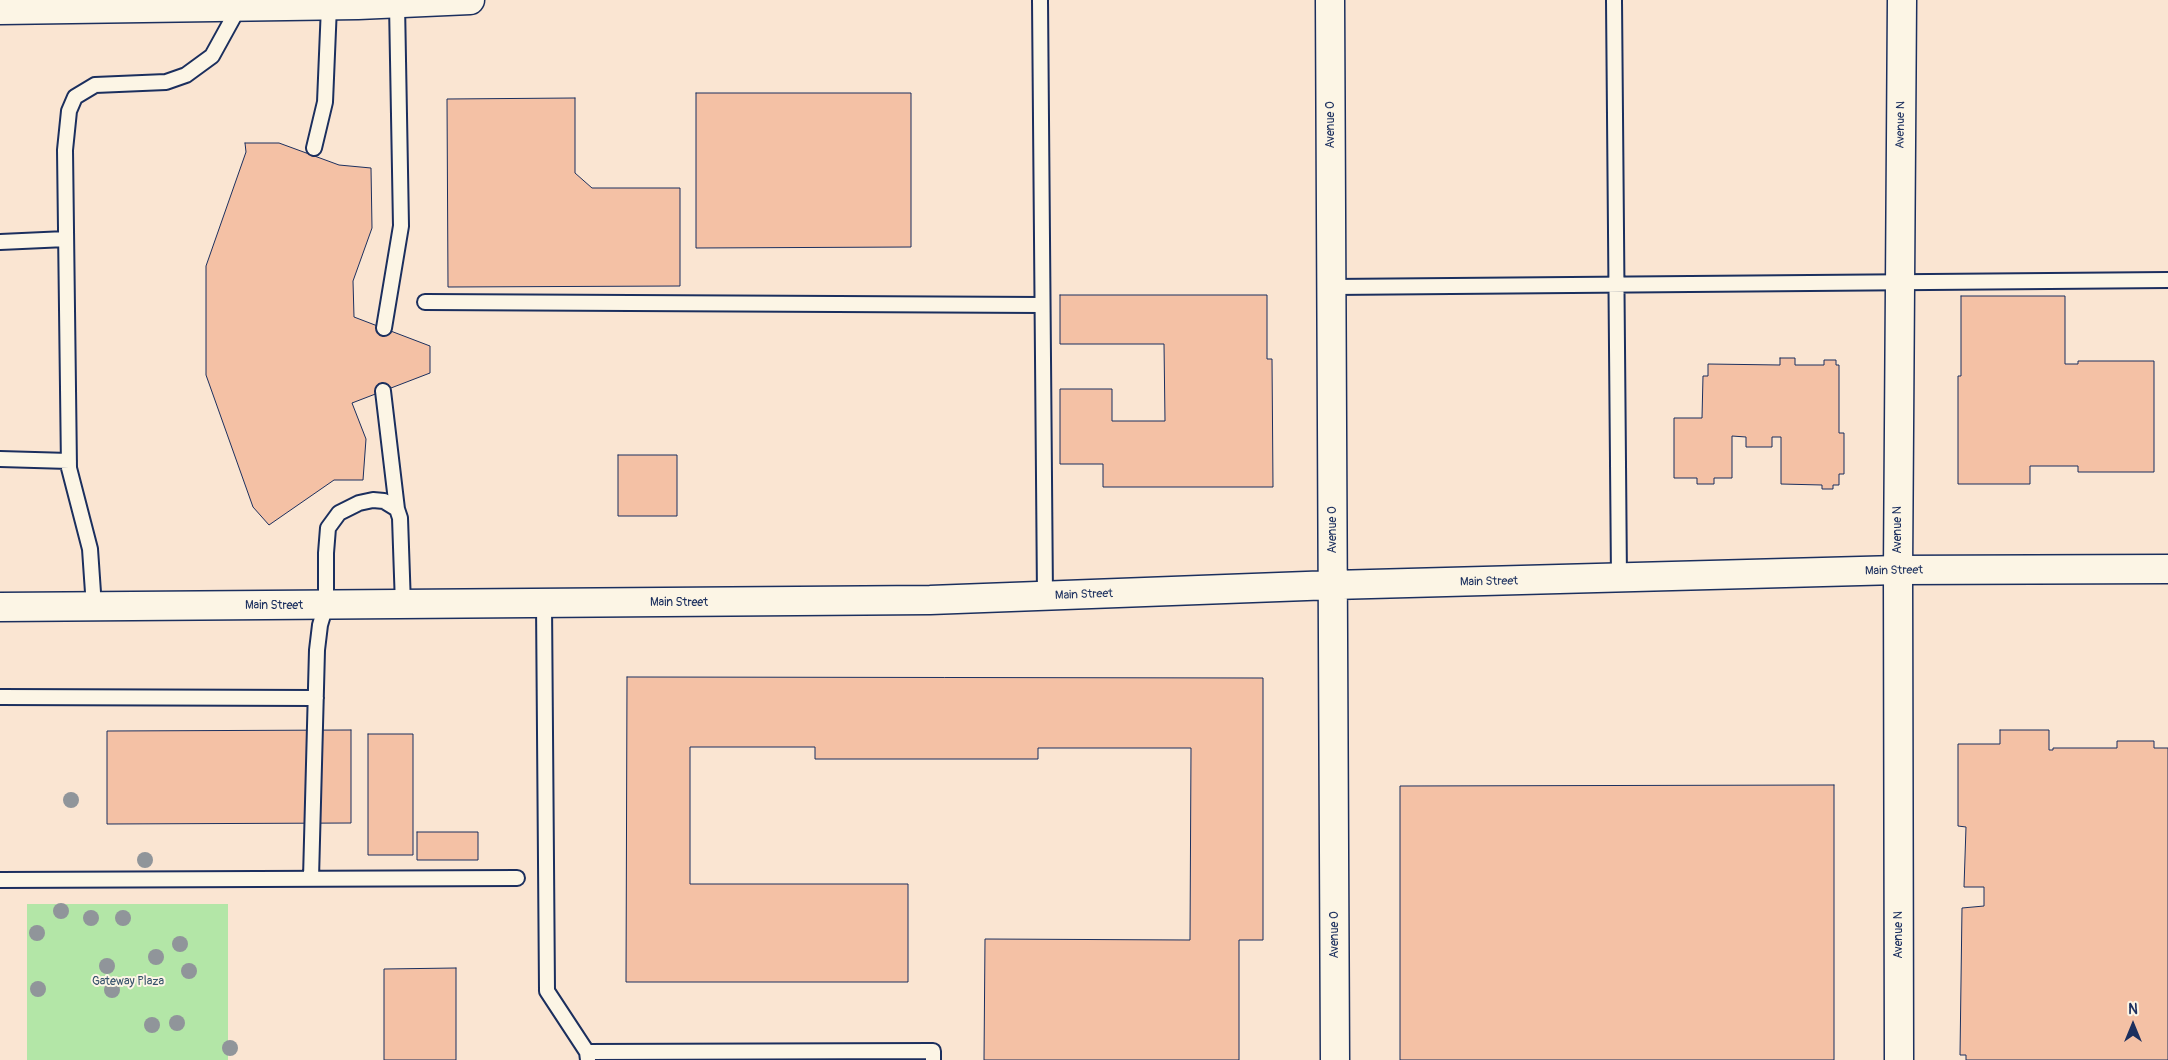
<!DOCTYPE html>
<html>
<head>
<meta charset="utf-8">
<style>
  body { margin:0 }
  #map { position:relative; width:2168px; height:1060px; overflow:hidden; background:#fae5d2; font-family:Pangolin,sans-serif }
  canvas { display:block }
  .north { position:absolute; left:2108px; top:1000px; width:50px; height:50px; -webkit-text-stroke:4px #fcf5e5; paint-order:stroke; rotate:0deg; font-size:14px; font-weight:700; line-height:20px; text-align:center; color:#1b2f5e }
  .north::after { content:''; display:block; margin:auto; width:18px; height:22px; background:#1b2f5e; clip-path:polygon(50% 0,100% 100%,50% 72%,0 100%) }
</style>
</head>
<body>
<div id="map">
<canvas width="2168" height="1060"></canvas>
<div class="north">N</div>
</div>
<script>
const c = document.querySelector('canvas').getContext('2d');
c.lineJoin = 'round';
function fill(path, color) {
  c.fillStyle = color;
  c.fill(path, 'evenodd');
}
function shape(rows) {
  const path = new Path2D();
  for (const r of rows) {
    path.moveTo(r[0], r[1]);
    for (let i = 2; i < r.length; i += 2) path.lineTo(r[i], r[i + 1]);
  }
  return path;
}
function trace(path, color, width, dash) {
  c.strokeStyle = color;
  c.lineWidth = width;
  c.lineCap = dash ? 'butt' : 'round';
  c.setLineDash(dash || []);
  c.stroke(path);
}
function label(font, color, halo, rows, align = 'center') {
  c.font = font + ' Pangolin,sans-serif';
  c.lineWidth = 4;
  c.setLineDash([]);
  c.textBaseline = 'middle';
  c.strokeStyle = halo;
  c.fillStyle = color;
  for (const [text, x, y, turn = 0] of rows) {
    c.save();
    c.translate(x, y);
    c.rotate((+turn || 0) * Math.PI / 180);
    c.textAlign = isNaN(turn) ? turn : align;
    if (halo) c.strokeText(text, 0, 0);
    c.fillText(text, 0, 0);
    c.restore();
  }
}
const green = shape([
  [27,904,228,904,228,1060,27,1060]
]);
const building = shape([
  [696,93,911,93,911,247,696,248,696,93],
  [575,98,575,173,592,188,680,188,680,286,448,287,447,99,575,98],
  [245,143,279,143,339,165,371,168,372,228,353,281,354,317,430,346,430,373,352,403,366,439,363,480,334,480,269,525,253,507,206,375,206,266,246,152,245,143],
  [1060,295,1267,295,1267,359,1272,359,1273,487,1103,487,1103,464,1060,464,1060,389,1112,389,1112,421,1165,421,1164,344,1060,344,1060,295],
  [1961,296,2065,296,2065,364,2078,364,2078,361,2154,361,2154,472,2078,472,2078,466,2030,466,2030,484,1958,484,1958,376,1961,376,1961,296],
  [1780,358,1795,358,1795,365,1824,365,1824,360,1836,360,1836,365,1839,365,1839,433,1844,433,1844,474,1839,474,1839,485,1833,485,1833,489,1822,489,1822,485,1781,484,1781,437,1772,437,1772,447,1746,447,1746,437,1732,436,1732,478,1714,478,1714,484,1697,484,1697,478,1674,478,1674,418,1702,418,1703,376,1708,376,1708,364,1780,365,1780,358],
  [618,455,677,455,677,516,618,516,618,455],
  [627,677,1263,678,1263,940,1239,940,1239,1060,984,1060,985,939,1190,940,1191,748,1038,748,1038,759,815,759,815,747,690,747,690,884,908,884,908,982,626,982,627,677],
  [351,730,351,823,107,824,107,731,351,730],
  [2000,730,2049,730,2049,750,2053,750,2053,748,2117,748,2117,741,2154,741,2154,748,2168,748,2168,1060,1966,1060,1966,1055,1960,1055,1962,908,1984,906,1984,887,1964,887,1966,827,1958,826,1958,744,2000,744,2000,730],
  [368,734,413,734,413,855,368,855,368,734],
  [1834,785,1834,1060,1400,1060,1400,786,1834,785],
  [417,832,478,832,478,860,417,860,417,832],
  [456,968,456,1060,384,1060,384,969,456,968]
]);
const lane = shape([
  [1040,0,1045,596],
  [1614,0,1619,578],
  [314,148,325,102,329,6],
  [0,242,66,239],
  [1332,287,2168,280],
  [425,302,1042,305],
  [384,328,401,226,397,4],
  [383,391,397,509],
  [0,459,69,461],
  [544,603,547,991,587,1052,588,1060],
  [94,607,90,549,69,468,65,150,69,111,75,97,95,85,166,82,186,75,212,56,239,7],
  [0,697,316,698],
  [311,878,317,650,320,625,326,605,326,553,328,528,339,513,359,503,373,500,384,501,397,509,400,518,403,605],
  [0,880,517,878],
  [587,1052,933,1051,933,1060]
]);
const street = shape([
  [0,10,358,5,470,0],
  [1899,1060,1898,570,1902,0]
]);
const secondary = shape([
  [1330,0,1335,1060],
  [0,607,930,600,1333,585,1898,570,2168,569]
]);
const trees = [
  [71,800],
  [145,860],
  [61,911],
  [91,918],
  [123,918],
  [37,933],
  [180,944],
  [156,957],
  [107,966],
  [189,971],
  [38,989],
  [112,990],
  [177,1023],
  [152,1025],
  [230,1048]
];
const streetNames = [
  ["Avenue O",1331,125,-90],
  ["Avenue N",1901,125,-89],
  ["Avenue O",1333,530,-90],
  ["Avenue N",1898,530,-90],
  ["Main Street",1894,571,-1],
  ["Main Street",1489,582,-1],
  ["Main Street",1084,595,-2],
  ["Main Street",679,603],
  ["Main Street",274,606],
  ["Avenue O",1335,935,-90],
  ["Avenue N",1899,935,-90]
];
const parkNames = [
  ["Gateway Plaza",128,982]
];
fill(green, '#b3e6a7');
fill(building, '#f4c1a5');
trace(building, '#1b2f5e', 1);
trace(lane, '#1b2f5e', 18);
trace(street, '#1b2f5e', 31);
trace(secondary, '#1b2f5e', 31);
trace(lane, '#fcf5e5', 14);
trace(street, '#fcf5e5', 28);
trace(secondary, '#fcf5e5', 28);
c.fillStyle = '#90959a';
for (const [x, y] of trees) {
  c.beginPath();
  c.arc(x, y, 8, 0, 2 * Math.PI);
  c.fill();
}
label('12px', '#1b2f5e', '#fcf5e5', streetNames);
label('12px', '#39546d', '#fcf5e5', parkNames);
</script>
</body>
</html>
